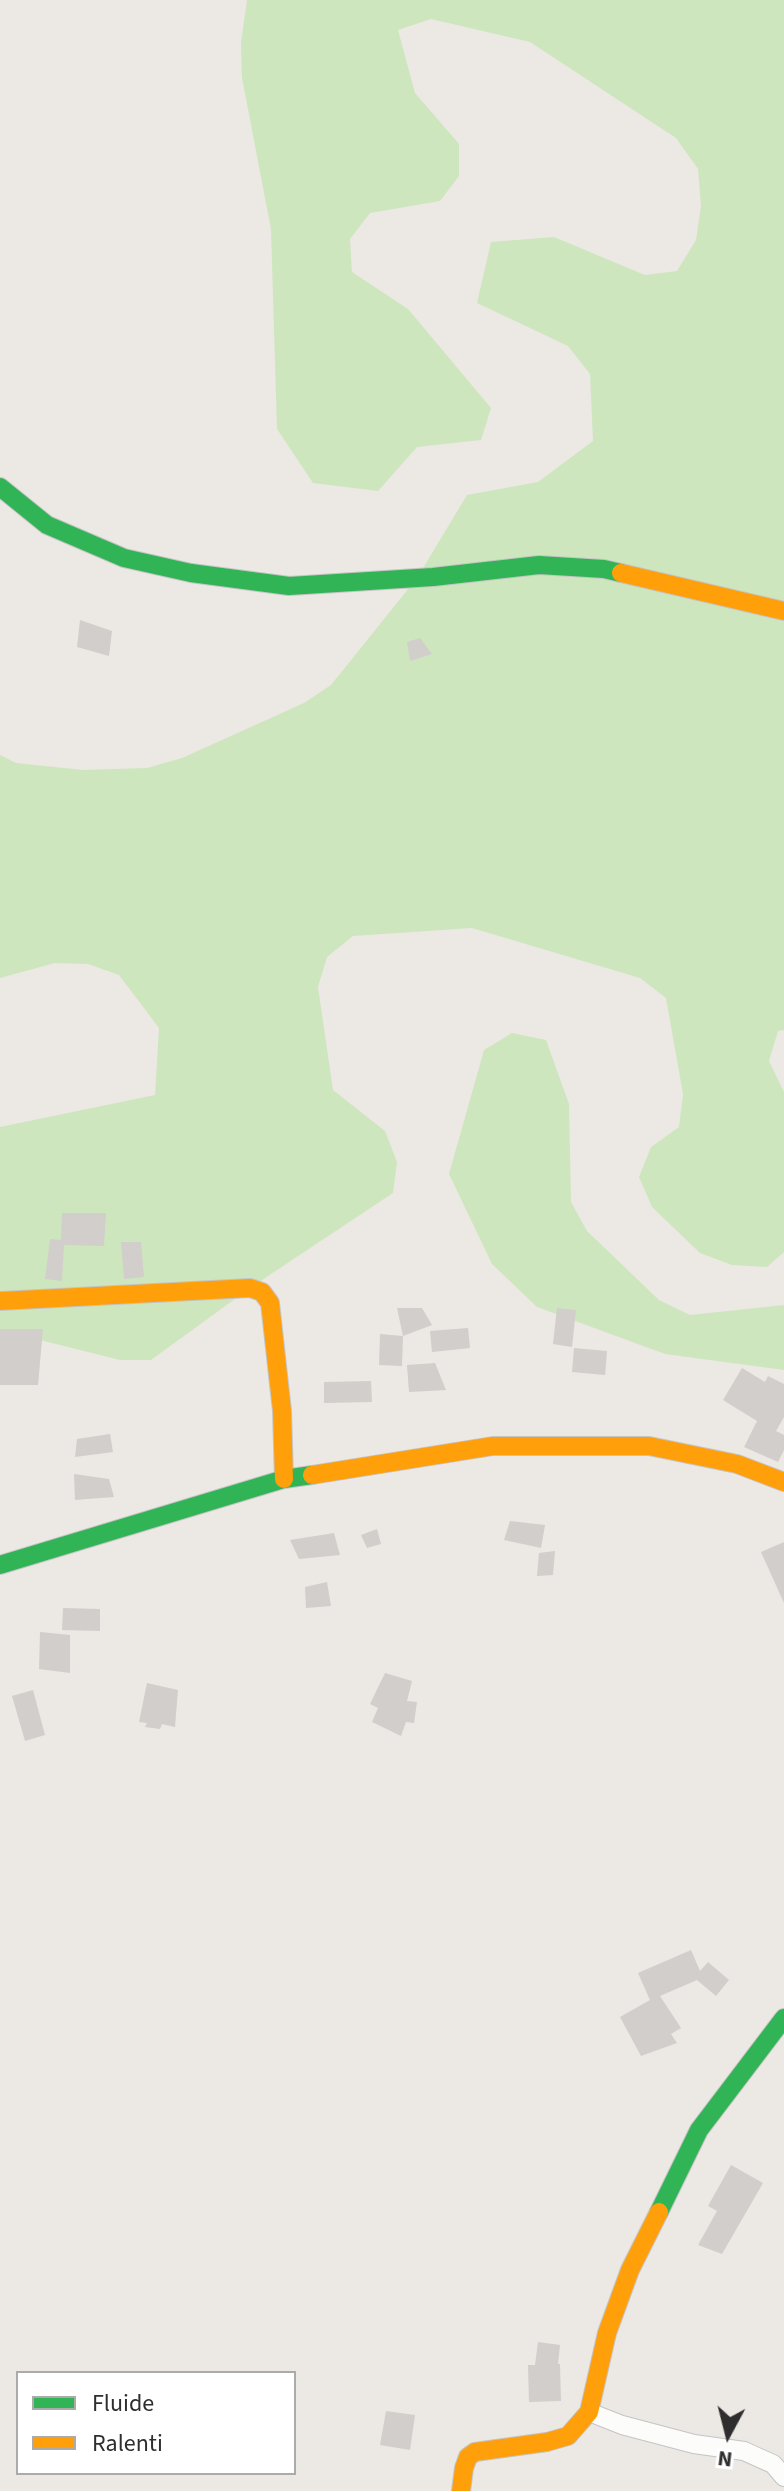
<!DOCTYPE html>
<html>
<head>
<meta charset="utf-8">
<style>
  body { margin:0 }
  #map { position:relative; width:784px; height:2491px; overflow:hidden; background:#ece8e4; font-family:"Source Sans 3",sans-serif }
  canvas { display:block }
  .legend { position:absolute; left:16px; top:2371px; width:280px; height:104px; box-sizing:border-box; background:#fff; border:2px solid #ababab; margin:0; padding:10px 14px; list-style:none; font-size:24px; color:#2e2e2e }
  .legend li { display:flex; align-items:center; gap:16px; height:40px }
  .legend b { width:40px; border:2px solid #ababab }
  .north { position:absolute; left:688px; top:2395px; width:80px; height:80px; -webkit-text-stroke:6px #fff; paint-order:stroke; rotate:187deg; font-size:22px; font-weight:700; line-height:32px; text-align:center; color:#2e2e2e }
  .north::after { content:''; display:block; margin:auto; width:28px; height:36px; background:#2e2e2e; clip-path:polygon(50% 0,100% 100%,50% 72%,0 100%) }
</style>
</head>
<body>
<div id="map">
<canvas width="784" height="2491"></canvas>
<ul class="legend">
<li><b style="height:10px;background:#30b455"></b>Fluide</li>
<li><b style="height:10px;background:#ff9f0a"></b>Ralenti</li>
</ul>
<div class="north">N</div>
</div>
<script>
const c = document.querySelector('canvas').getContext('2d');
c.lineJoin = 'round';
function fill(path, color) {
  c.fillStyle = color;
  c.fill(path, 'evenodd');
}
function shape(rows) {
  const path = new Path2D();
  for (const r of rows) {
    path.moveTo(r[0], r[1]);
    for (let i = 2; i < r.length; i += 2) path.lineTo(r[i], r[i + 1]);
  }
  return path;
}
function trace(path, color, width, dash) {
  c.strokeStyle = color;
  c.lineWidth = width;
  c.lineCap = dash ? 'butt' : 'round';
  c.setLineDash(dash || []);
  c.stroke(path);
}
const green = shape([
  [247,0,784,0,784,1030,778,1031,769,1061,784,1092,784,1252,767,1267,732,1265,700,1253,652,1207,639,1177,651,1147,679,1127,683,1094,666,998,640,978,472,928,353,936,327,957,318,987,333,1090,385,1131,397,1162,393,1193,250,1288,151,1360,120,1360,0,1330,0,1127,155,1095,159,1028,119,975,88,964,55,963,0,978,0,755,16,763,84,770,147,768,182,758,304,703,331,685,417,578,467,495,538,482,593,441,590,374,568,346,477,303,491,242,554,237,645,275,677,271,696,240,701,206,698,169,676,138,530,42,431,19,398,30,415,93,459,144,459,176,440,201,370,213,350,239,352,272,408,309,491,408,481,440,417,447,378,491,313,483,277,429,271,229,242,78,241,43],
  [512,1033,546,1040,569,1104,571,1202,587,1231,659,1300,690,1315,784,1305,784,1370,665,1354,537,1307,492,1264,449,1174,484,1050]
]);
const building = shape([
  [80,620,112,631,109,656,77,647],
  [420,638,432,654,410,661,407,642],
  [62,1213,106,1213,104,1246,64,1245,62,1281,45,1279,50,1239,61,1240],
  [121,1242,141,1242,144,1277,124,1279],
  [397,1308,422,1308,432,1325,403,1336],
  [557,1308,576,1310,572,1347,553,1344],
  [468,1328,470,1348,432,1352,430,1331],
  [0,1329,43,1329,38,1385,0,1385],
  [380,1334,403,1336,402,1366,379,1365],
  [574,1348,607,1351,605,1375,572,1372],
  [435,1363,446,1390,409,1392,407,1365],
  [742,1368,765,1382,768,1376,784,1384,784,1417,776,1431,784,1435,784,1450,778,1462,744,1447,757,1421,723,1400],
  [371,1381,372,1402,324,1403,324,1382],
  [110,1434,113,1452,75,1457,77,1439],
  [74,1474,109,1479,114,1497,75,1500],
  [510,1521,545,1525,541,1548,504,1540],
  [377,1529,381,1544,367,1548,361,1535],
  [334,1533,340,1555,299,1559,290,1540],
  [784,1542,784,1603,761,1552],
  [555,1551,553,1575,537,1576,539,1553],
  [327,1582,331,1606,306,1608,305,1587],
  [63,1608,100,1609,100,1631,62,1630],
  [40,1632,70,1635,70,1673,39,1669],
  [385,1673,412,1681,407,1701,417,1702,414,1723,406,1722,401,1736,372,1722,378,1708,370,1704],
  [147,1683,178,1690,175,1727,162,1724,160,1729,145,1727,147,1723,139,1722],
  [33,1690,45,1735,25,1741,12,1696],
  [691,1950,700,1971,708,1962,729,1980,716,1996,697,1980,660,1996,681,2028,671,2034,677,2043,641,2056,620,2017,650,2000,638,1973],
  [731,2165,763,2183,722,2254,698,2245,717,2211,708,2206],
  [538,2342,560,2345,558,2364,560,2364,561,2401,529,2402,528,2365,535,2365],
  [386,2411,415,2415,410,2450,380,2445]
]);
const street = shape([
  [589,2412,622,2425,694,2444,744,2451,773,2464,784,2477]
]);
const fast = shape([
  [0,487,47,525,124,558,191,573,289,586,433,577,539,565,604,569,621,573],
  [0,1565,284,1479,312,1475],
  [659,2212,699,2130,784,2018]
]);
const slow = shape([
  [621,573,784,611],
  [0,1301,250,1288,262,1292,270,1303,282,1411,284,1479],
  [312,1475,493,1446,649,1446,737,1464,784,1482],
  [461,2491,464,2468,468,2457,475,2452,547,2442,568,2436,589,2412,607,2333,630,2270,659,2212]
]);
fill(green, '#cee6be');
fill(building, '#d1cecb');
trace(street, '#c5c4c5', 20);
trace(fast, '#c5c4c5', 20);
trace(slow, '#c5c4c5', 20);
trace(street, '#fcfcfb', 18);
trace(fast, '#30b455', 18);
trace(slow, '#ff9f0a', 18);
</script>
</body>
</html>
